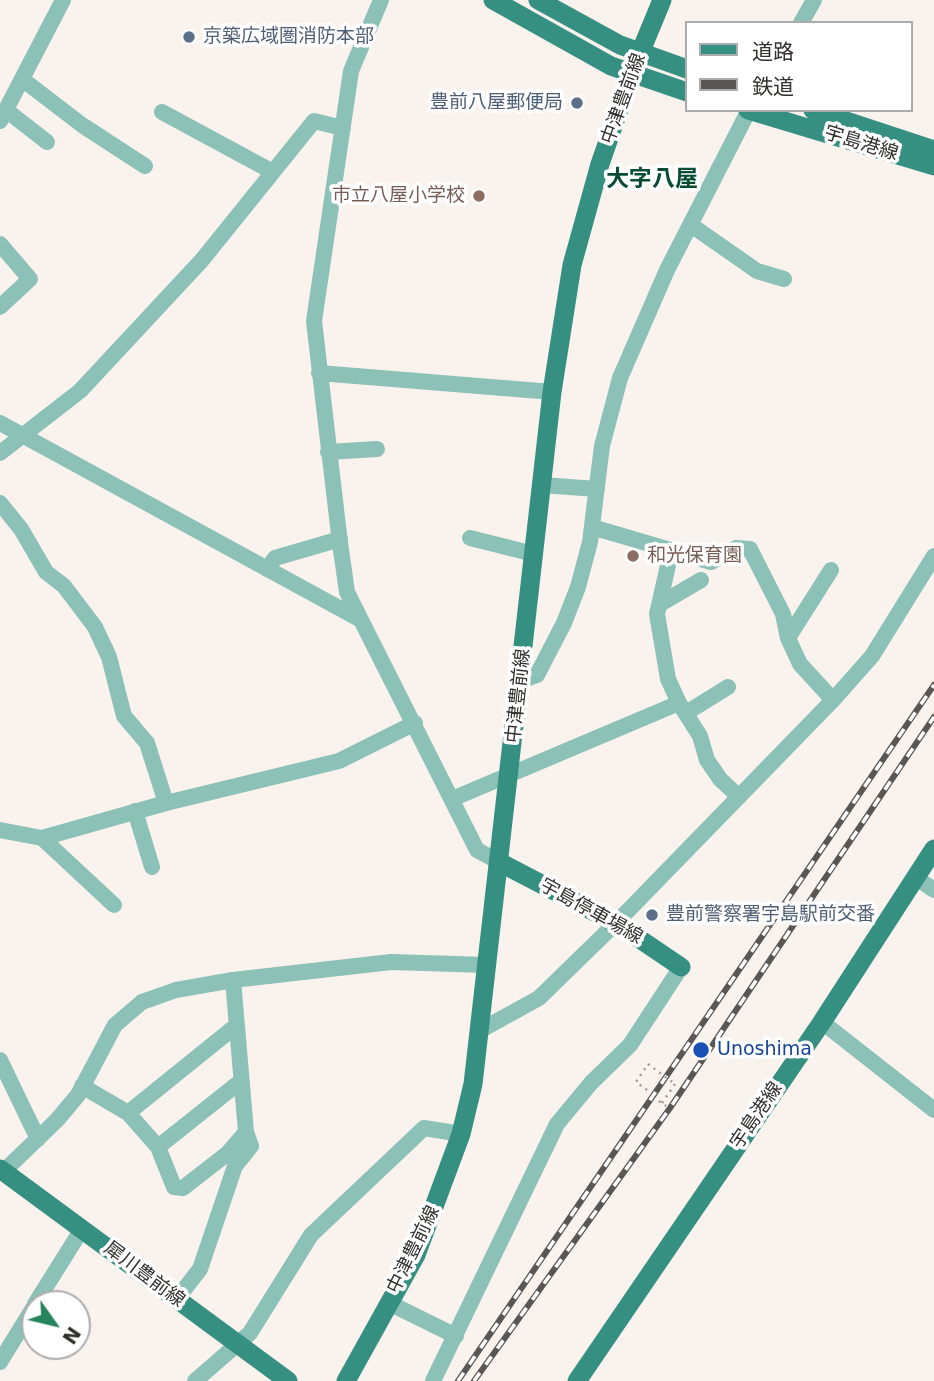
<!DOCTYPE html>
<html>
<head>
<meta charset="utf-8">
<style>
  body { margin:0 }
  #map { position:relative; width:934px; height:1381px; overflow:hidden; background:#faf2ed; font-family:"DejaVu Sans","Noto Sans JP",sans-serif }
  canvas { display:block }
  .legend { position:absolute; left:685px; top:21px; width:228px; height:91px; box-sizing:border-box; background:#fff; border:2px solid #adacac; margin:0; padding:9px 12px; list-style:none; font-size:21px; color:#33302f }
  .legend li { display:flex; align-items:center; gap:14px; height:35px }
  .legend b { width:35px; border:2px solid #adacac }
  .north { position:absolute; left:21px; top:1290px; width:70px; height:70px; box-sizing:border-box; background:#fff; border:2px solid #adacac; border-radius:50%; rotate:124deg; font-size:19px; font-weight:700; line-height:28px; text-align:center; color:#33302f }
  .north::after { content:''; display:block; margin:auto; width:24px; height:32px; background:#26855d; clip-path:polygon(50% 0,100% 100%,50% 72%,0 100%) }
</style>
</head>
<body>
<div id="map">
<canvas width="934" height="1381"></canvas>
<ul class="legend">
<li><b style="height:9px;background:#369082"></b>道路</li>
<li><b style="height:9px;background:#5a5654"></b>鉄道</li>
</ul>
<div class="north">N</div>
</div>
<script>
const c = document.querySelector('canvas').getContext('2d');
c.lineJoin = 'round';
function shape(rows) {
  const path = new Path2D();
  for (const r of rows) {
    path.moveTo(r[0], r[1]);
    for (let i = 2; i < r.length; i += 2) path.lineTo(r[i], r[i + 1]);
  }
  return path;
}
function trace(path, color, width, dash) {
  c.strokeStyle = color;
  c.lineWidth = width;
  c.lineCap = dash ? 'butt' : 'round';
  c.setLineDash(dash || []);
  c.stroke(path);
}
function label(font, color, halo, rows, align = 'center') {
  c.font = font + ' "DejaVu Sans","Noto Sans JP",sans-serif';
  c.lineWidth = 7;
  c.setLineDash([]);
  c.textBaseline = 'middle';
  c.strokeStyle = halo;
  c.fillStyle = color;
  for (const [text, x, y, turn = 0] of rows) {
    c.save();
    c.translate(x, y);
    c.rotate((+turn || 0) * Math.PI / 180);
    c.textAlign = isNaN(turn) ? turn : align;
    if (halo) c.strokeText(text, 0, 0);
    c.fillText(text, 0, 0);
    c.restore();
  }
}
const path = shape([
  [647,1090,636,1082,648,1064],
  [659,1101,666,1106],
  [662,1103,675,1084]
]);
const minor = shape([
  [381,0,351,71,314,321,340,543,347,592,361,620,477,850,499,862],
  [801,23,814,0],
  [22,79,82,125,145,166],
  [6,110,47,142],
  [162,112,273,172],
  [0,121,63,0],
  [691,225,757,271,784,279],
  [0,244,30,279,0,307],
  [319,373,552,392],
  [0,423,361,620],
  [328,452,377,449],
  [0,453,80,391,202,260,314,121,343,128],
  [542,485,597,489],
  [0,503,21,529,46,572,64,586,95,627,109,657,124,716,147,743,166,803],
  [592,527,711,562,736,548,750,549,783,614,788,638,800,664,833,700],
  [470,538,534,554],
  [671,552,657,614,668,679,679,703,700,736,707,760,720,779,739,797],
  [267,569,275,558,340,539],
  [660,604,701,580],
  [788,638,831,570],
  [520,681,537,675,564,623,578,587,590,542,602,446,620,378,667,270,749,110],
  [686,713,728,687],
  [452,799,679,703],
  [135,811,152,867],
  [0,830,42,838,166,803,339,761,415,723],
  [42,838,114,905],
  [915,877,934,890],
  [822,1022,934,1110],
  [481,1030,539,998,616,923,833,700,872,656,934,556],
  [0,1060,38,1139],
  [82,1086,128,1113,237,1025],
  [128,1113,158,1147,241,1081],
  [158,1147,174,1187,183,1188,228,1153,246,1132],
  [3,1172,57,1120,78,1095,115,1025,142,1002,176,990,233,980,391,962,488,965],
  [176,1300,200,1269,235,1166,251,1146,246,1132,233,980],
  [389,1303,456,1336],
  [35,1304,82,1229],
  [0,1362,35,1305],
  [195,1381,250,1333,311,1235,424,1128,461,1134],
  [433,1381,557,1124,591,1083,630,1045,681,967]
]);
const major = shape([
  [493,0,611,66,687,92],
  [538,0,620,45,687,69],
  [748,110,934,166],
  [813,110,934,150],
  [499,862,616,923,681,967],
  [0,1169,288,1381],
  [346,1381,416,1255,461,1134,473,1084,552,392,572,265,600,164,631,75,662,0],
  [577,1381,822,1022,934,849]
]);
const rail = shape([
  [458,1381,934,685],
  [474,1381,670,1108,934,717]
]);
const pathBridge = shape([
  [648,1064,675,1084]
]);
const markers = [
  [189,37,7,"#5c6f8a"],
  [577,103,7,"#5c6f8a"],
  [479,196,7,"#8d6e63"],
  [633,556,7,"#8d6e63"],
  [652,915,7,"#5c6f8a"],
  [701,1050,9,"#1a4fb4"]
];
const serviceNames = [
  ["京築広域圏消防本部",203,37],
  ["豊前八屋郵便局",563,103,"right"],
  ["豊前警察署宇島駅前交番",666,915]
];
const streetNames = [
  ["中津豊前線",624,99,-70],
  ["宇島港線",861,144,17],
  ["中津豊前線",519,696,-84],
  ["宇島停車場線",591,912,29],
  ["宇島港線",757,1116,-56],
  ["中津豊前線",414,1250,-64],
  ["犀川豊前線",144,1275,37]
];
const educationNames = [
  ["市立八屋小学校",465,196],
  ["和光保育園",647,556,"left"]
];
const transitNames = [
  ["Unoshima",717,1050]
];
const quarterNames = [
  ["大字八屋",652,180]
];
trace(path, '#a19b98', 2.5, [2, 5]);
trace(minor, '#8bc1b6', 16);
trace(major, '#369082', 19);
trace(rail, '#5a5654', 6);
trace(rail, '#fff', 3.5, [10]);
trace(pathBridge, '#a19b98', 2.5, [2, 5]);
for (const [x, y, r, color] of markers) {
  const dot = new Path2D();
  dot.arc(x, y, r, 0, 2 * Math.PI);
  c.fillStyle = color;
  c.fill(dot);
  trace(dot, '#fff', 2.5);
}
label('19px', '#4e5e75', '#fff', serviceNames, 'left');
label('19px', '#33302f', '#fff', streetNames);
label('19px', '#785e54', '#fff', educationNames, 'right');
label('19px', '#164399', '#fff', transitNames, 'left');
label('bold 23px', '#064d32', '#fff', quarterNames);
</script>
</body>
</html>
